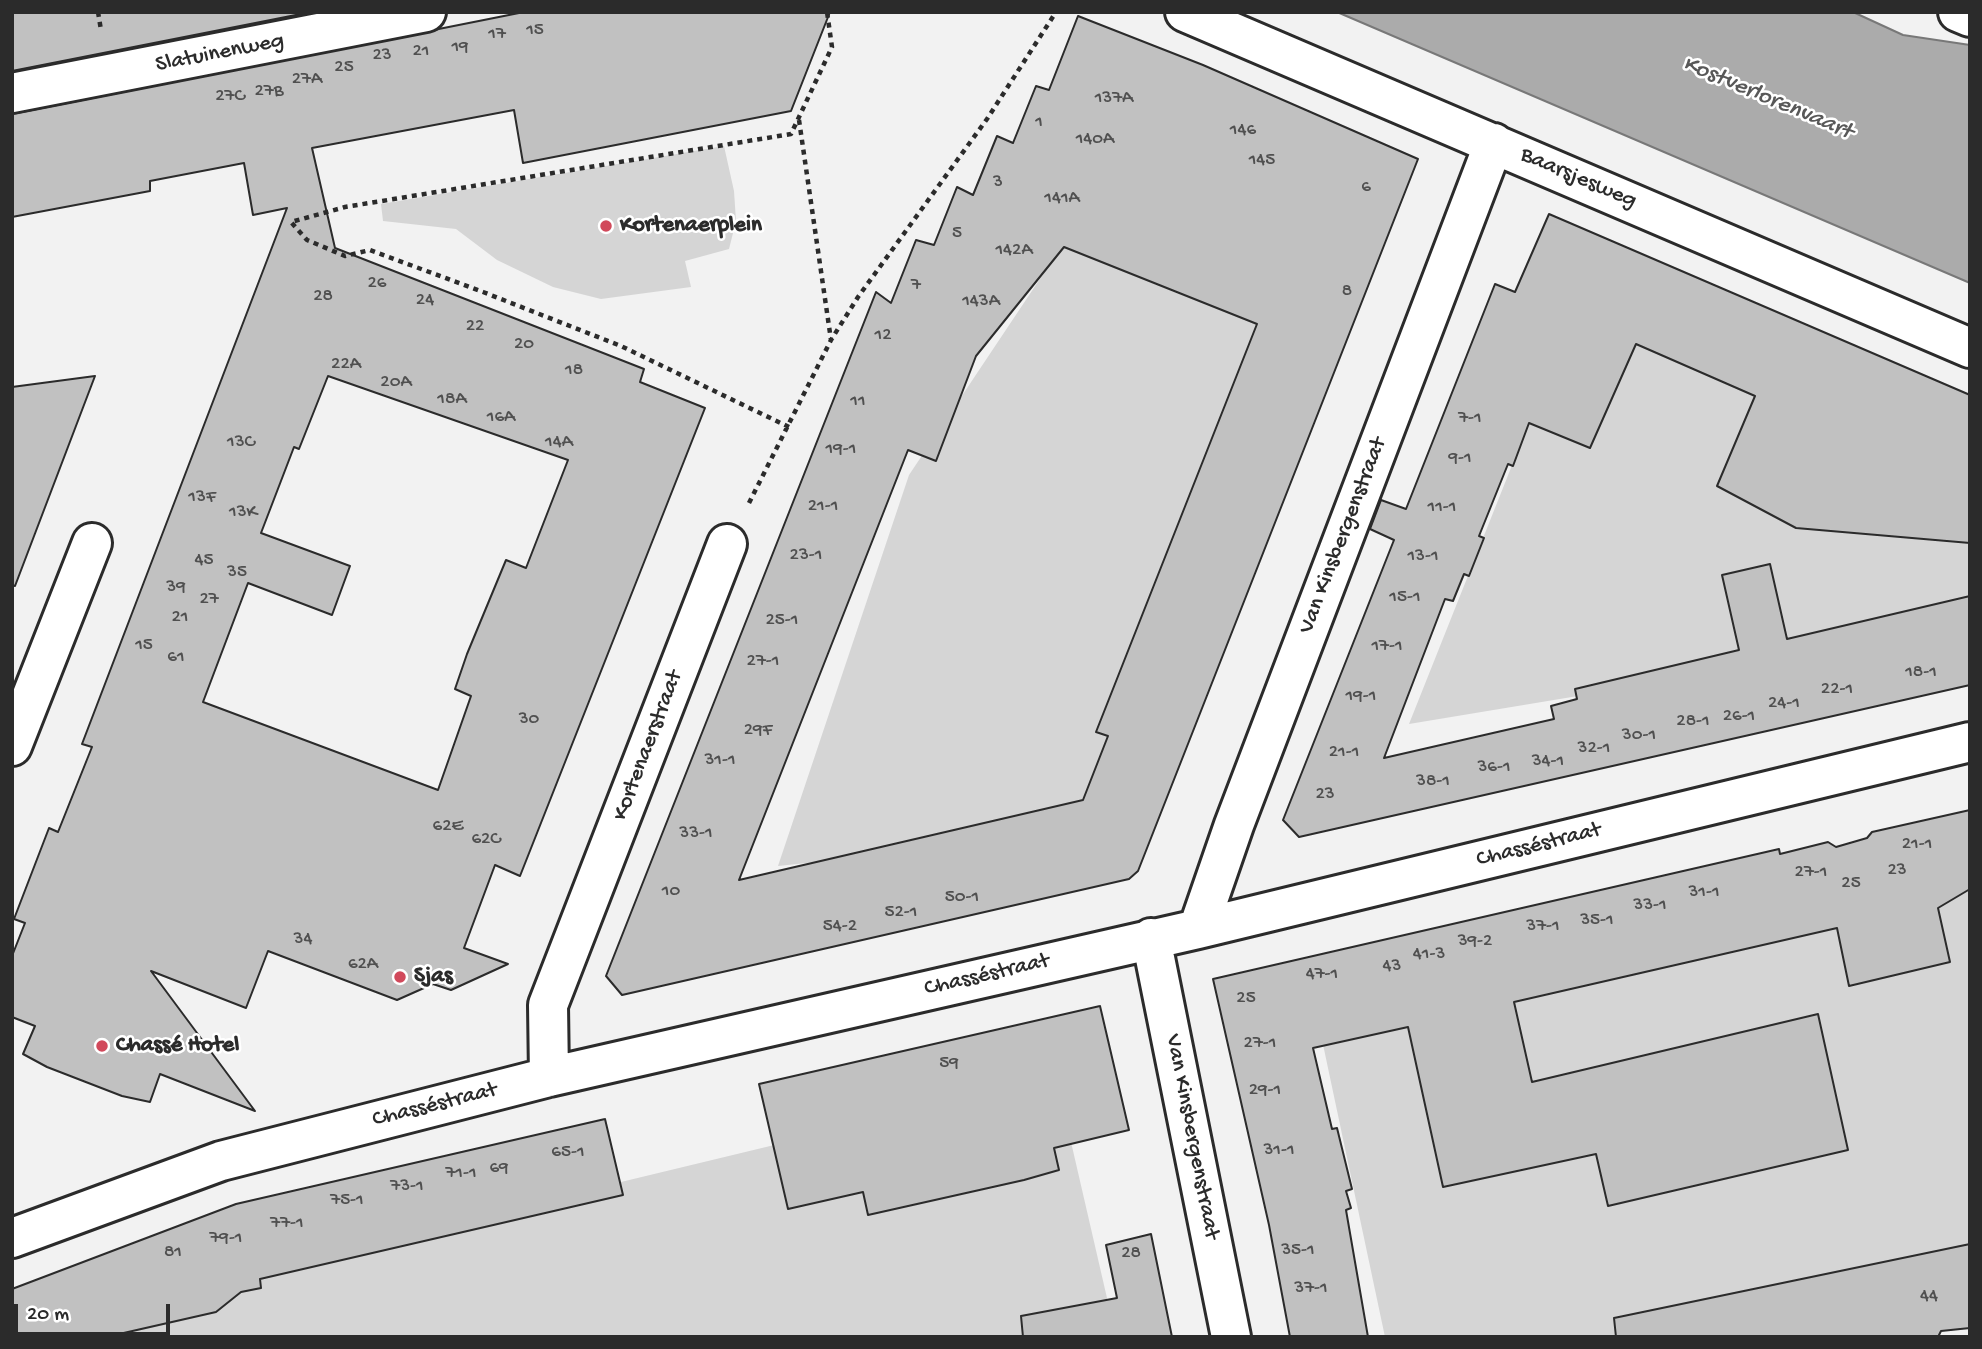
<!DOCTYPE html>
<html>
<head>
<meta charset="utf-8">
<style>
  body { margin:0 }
  #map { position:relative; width:1982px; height:1349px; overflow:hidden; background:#f2f2f2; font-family:"Gochi Hand",sans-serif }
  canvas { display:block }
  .frame { position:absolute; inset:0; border:14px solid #2b2b2b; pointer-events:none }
  .scale { position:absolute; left:14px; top:1304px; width:156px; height:32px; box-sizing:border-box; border:4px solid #2b2b2b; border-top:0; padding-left:9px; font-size:21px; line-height:24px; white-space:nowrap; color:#2b2b2b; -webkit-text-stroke:5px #fff; paint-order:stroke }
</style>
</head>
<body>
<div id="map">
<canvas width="1982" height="1349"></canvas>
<div class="frame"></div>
<div class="scale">20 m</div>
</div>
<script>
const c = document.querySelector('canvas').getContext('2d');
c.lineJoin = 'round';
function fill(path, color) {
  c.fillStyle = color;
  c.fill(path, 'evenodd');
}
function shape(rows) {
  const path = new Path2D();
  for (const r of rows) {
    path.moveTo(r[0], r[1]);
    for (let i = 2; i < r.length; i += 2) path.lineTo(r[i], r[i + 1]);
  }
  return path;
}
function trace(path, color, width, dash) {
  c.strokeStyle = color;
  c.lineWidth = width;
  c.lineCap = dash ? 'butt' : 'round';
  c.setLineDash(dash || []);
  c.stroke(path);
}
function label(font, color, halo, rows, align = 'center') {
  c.font = font + ' "Gochi Hand",sans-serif';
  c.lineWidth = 5;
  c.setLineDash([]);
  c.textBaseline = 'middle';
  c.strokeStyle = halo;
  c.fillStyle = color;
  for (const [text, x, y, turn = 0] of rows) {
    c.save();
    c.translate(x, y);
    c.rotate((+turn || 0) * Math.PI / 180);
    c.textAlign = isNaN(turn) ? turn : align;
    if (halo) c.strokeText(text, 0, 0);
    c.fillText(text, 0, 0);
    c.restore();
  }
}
const green = shape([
  [1136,135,1320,236,1119,830,778,866,909,475],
  [724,146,734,191,736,221,729,249,685,261,691,287,601,299,553,287,497,260,456,229,383,221,381,204],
  [1575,307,1970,462,1970,631,1409,724],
  [1970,881,1970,1261,1628,1337,1385,1337,1321,1035],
  [1056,1077,1116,1337,12,1337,12,1329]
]);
const water = shape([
  [1337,12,1853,12,1903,35,1970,45,1970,283,1337,12]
]);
const building = shape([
  [12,12,311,12,12,71,12,12],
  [524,12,830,12,791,111,523,163,514,110,312,148,335,248,644,369,640,382,705,408,520,876,495,865,464,948,508,964,451,990,433,984,397,1000,268,951,246,1008,151,971,255,1111,160,1074,150,1102,122,1096,47,1067,23,1054,35,1026,12,1017,12,956,25,923,14,919,49,828,58,832,92,747,82,744,287,208,253,215,244,163,150,181,150,191,12,217,12,114,524,12],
  [328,376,568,460,526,568,506,560,467,654,455,689,471,696,438,790,203,702,248,583,332,615,350,566,261,533,294,447,299,449,328,376],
  [1078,16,1203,65,1418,159,1138,871,1129,879,622,995,606,976,876,292,891,303,916,240,934,245,957,187,973,195,997,136,1013,143,1036,86,1049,90,1078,16],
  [1064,247,1257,324,1096,732,1108,736,1083,800,739,880,908,450,936,461,976,356,1064,247],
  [1549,214,1970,395,1970,543,1796,528,1717,486,1755,396,1636,344,1590,448,1529,423,1513,466,1508,464,1479,536,1484,538,1469,576,1464,574,1453,601,1445,599,1384,758,1554,719,1551,706,1577,699,1575,689,1739,650,1722,575,1770,564,1787,639,1970,596,1970,685,1299,837,1283,820,1394,540,1370,529,1381,500,1406,509,1495,284,1515,292,1549,214],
  [95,376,15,586,12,585,12,387,95,376],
  [1970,810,1970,889,1938,908,1950,962,1849,986,1837,928,1514,1002,1532,1082,1818,1014,1848,1150,1608,1206,1596,1154,1443,1187,1408,1027,1313,1048,1332,1129,1337,1128,1352,1189,1346,1191,1351,1208,1346,1210,1368,1337,1290,1337,1269,1225,1213,979,1779,849,1780,854,1828,842,1836,847,1867,838,1872,832,1970,810],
  [1100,1006,1129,1130,1054,1148,1059,1170,1024,1180,868,1215,863,1192,788,1209,759,1084,1100,1006],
  [605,1119,623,1195,260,1279,261,1288,241,1292,216,1312,106,1337,12,1337,12,1289,236,1204,605,1119],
  [1151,1234,1172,1337,1023,1337,1021,1316,1117,1298,1106,1245,1151,1234],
  [1970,1244,1970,1328,1941,1331,1938,1337,1616,1337,1614,1318,1970,1244]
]);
const path = shape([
  [98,12,101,30],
  [799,120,831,340],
  [789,427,621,346,483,292,370,250,345,256,307,240,291,222,345,207,791,134,832,47,827,12],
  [749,503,831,340,858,297,987,119,1056,12]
]);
const minor = shape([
  [1185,12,1970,348],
  [1958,12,1970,17],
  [12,93,426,12],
  [12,746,92,543],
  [1198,929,1234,825,1494,143],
  [1151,938,1231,1337],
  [549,1077,548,1005,727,544],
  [12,1238,221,1161,549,1077,1198,929,1970,742]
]);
const markers = [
  [606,226,7,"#d1495b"],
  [400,977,7,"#d1495b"],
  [102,1046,7,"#d1495b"]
];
const numberNames = [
  ["15",535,31],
  ["17",497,35],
  ["19",460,48],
  ["21",421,52],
  ["23",382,56],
  ["25",344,68],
  ["27A",307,80],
  ["27B",269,92],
  ["27C",230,97],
  ["137A",1114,99],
  ["1",1039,123],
  ["146",1243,131],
  ["140A",1095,140],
  ["145",1262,161],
  ["3",998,183],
  ["6",1366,188],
  ["141A",1062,199],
  ["5",957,234],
  ["142A",1014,251],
  ["26",377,284],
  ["7",916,286],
  ["8",1347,292],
  ["28",323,297],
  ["24",425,301],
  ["143A",981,302],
  ["22",475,327],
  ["12",883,336],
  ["20",524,345],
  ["22A",346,365],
  ["18",574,371],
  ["20A",396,383],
  ["18A",452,400],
  ["11",858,402],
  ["16A",501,418],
  ["7-1",1470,419],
  ["13C",241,443],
  ["14A",559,443],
  ["19-1",841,450],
  ["9-1",1460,459],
  ["13F",202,498],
  ["21-1",823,507],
  ["11-1",1442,508],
  ["13K",243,513],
  ["23-1",806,556],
  ["13-1",1423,557],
  ["45",204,561],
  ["35",237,573],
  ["39",176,588],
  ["15-1",1405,598],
  ["27",209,600],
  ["21",180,618],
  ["25-1",782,621],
  ["15",144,646],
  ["17-1",1387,647],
  ["61",176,658],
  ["27-1",763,662],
  ["18-1",1921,673],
  ["22-1",1837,690],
  ["19-1",1361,697],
  ["24-1",1784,704],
  ["26-1",1739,717],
  ["30",529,720],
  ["28-1",1693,722],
  ["29F",758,731],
  ["30-1",1639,736],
  ["32-1",1594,749],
  ["21-1",1344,753],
  ["31-1",720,761],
  ["34-1",1548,762],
  ["36-1",1494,768],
  ["38-1",1433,782],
  ["23",1325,795],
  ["62E",448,827],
  ["33-1",696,834],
  ["62C",486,840],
  ["21-1",1917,845],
  ["23",1897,871],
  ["27-1",1811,873],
  ["25",1851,884],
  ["10",671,892],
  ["31-1",1704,893],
  ["50-1",962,898],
  ["33-1",1650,906],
  ["52-1",901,913],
  ["35-1",1597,921],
  ["54-2",840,927],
  ["37-1",1543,927],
  ["34",303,940],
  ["39-2",1475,942],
  ["41-3",1429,955],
  ["62A",363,965],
  ["43",1392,967],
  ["47-1",1322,975],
  ["25",1246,999],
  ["27-1",1260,1044],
  ["59",949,1064],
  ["29-1",1265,1091],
  ["31-1",1279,1151],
  ["65-1",568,1153],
  ["69",499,1169],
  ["71-1",461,1174],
  ["73-1",407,1187],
  ["75-1",347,1201],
  ["77-1",287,1224],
  ["79-1",226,1239],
  ["35-1",1298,1251],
  ["81",173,1253],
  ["28",1131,1254],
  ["37-1",1311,1289],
  ["44",1929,1297]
];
const streetNames = [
  ["Slatuinenweg",220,54,-11],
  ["Baarsjesweg",1578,179,23],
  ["Van Kinsbergenstraat",1344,536,-69],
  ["Kortenaerstraat",649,746,-69],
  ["Chasséstraat",1539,846,-14],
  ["Chasséstraat",987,976,-13],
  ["Chasséstraat",435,1106,-14],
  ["Van Kinsbergenstraat",1191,1137,79]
];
const poiNames = [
  ["Kortenaerplein",620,226],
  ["Sjas",414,977],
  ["Chassé Hotel",116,1046]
];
const waterNames = [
  ["Kostverlorenvaart",1767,99,23]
];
fill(green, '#d5d5d5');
fill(water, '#ababab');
trace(water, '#787878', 2);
fill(building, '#c1c1c1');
trace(building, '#2b2b2b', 2);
trace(minor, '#2b2b2b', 44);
trace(path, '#2b2b2b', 4.5, [5, 5]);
trace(minor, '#fff', 38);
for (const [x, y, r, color] of markers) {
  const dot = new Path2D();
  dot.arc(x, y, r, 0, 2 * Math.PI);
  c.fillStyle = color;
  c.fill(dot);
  trace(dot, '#fff', 2.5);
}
label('19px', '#505050', null, numberNames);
label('23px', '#2b2b2b', '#fff', streetNames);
label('bold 23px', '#2b2b2b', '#fff', poiNames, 'left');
label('italic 24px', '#585858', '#fff', waterNames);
</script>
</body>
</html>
